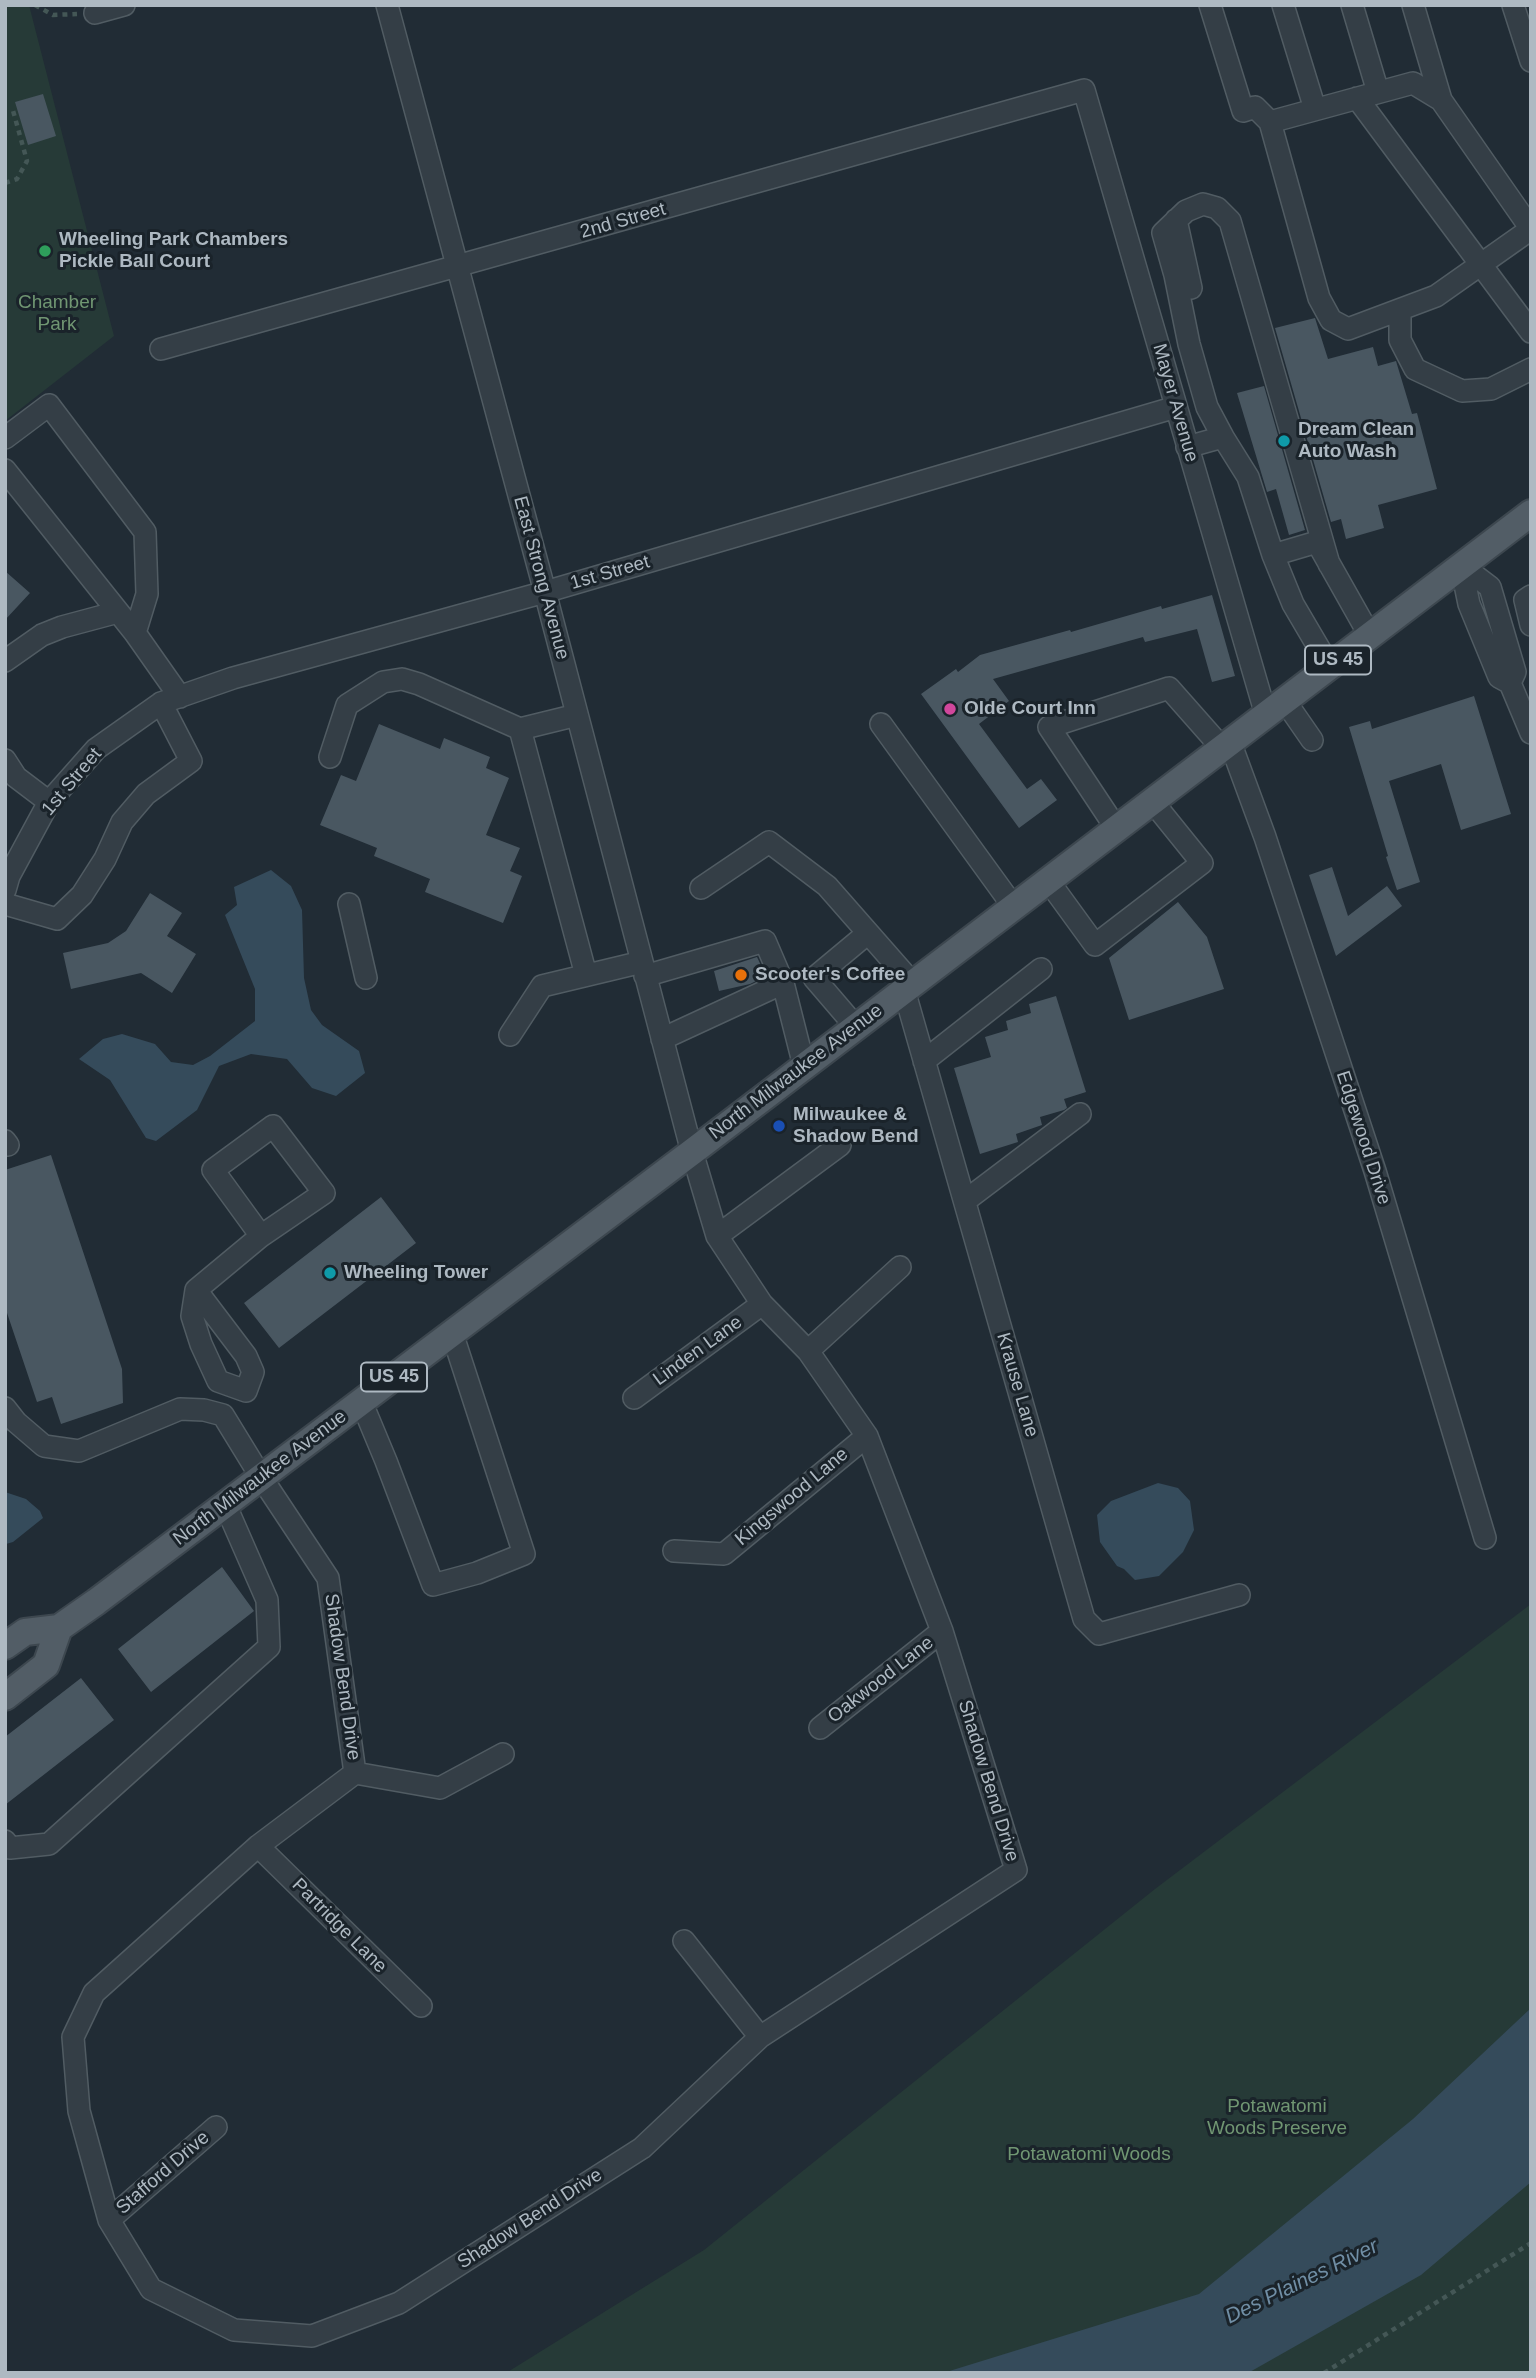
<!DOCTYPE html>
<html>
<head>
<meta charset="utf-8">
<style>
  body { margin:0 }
  #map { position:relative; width:1536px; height:2378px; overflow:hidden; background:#212c35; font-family:Arial,sans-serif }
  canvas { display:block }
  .frame { position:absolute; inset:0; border:7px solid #aeb9c2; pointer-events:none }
</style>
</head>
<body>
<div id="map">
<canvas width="1536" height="2378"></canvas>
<div class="frame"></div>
</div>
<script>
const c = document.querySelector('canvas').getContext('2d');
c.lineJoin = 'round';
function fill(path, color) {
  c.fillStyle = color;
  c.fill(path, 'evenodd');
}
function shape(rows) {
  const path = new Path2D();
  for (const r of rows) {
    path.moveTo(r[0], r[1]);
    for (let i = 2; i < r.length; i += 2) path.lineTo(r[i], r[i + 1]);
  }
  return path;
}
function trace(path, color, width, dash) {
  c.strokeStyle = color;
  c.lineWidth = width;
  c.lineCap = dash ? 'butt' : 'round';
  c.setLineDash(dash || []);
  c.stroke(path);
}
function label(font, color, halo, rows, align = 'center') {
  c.font = font + ' Arial,sans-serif';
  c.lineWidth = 6;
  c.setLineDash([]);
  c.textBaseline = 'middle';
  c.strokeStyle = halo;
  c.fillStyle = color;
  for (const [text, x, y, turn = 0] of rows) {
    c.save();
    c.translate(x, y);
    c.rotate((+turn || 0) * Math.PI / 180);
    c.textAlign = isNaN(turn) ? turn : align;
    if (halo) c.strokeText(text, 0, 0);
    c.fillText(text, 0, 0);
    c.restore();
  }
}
const green = shape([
  [5,5,29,5,114,336,5,421],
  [1531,1604,1531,2373,506,2373,704,2250,1155,1889]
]);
const water = shape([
  [271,870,291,886,302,910,304,978,311,1010,322,1025,359,1051,365,1073,336,1096,312,1088,287,1059,251,1054,219,1066,197,1110,156,1141,146,1138,110,1080,79,1059,103,1039,122,1034,155,1044,171,1062,193,1065,210,1056,255,1021,255,989,225,915,237,905,234,887],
  [1158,1483,1178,1488,1190,1501,1194,1530,1183,1552,1159,1576,1135,1580,1124,1569,1117,1566,1100,1542,1097,1515,1111,1501],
  [5,1492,26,1499,40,1511,43,1518,13,1542,6,1544],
  [1531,2008,1531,2182,1421,2275,1248,2373,943,2373,1199,2294,1413,2119]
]);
const building = shape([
  [43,94,56,136,28,145,15,102],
  [1315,318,1328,359,1373,347,1378,366,1396,361,1412,414,1417,413,1437,489,1378,505,1384,528,1346,539,1341,519,1331,522,1275,328],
  [1264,386,1305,530,1289,535,1276,489,1267,492,1237,393],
  [5,571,30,593,5,620],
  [1212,595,1235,676,1212,682,1197,629,1145,642,1143,637,993,679,1009,701,979,724,1027,789,1041,779,1057,800,1019,828,921,694,956,669,958,672,980,655,1070,630,1071,632,1161,606,1162,609],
  [1474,696,1511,814,1461,830,1441,764,1389,781,1420,882,1397,890,1386,857,1388,856,1349,727,1370,721,1372,729],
  [379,724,440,749,444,738,490,757,486,768,509,778,486,835,520,848,510,871,522,876,503,923,425,892,430,879,374,856,377,848,320,825,341,775,356,781],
  [1332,867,1348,916,1387,886,1402,906,1336,956,1309,875],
  [150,893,182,913,167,936,196,954,172,993,141,973,71,989,63,953,108,943,126,931],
  [1178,902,1207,937,1224,989,1129,1020,1109,958],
  [757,957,766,976,750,984,719,991,714,971],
  [1056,996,1086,1092,1064,1099,1067,1108,1064,1110,1040,1117,1042,1125,1016,1134,1018,1142,980,1154,954,1068,991,1057,985,1037,1008,1030,1006,1021,1031,1013,1029,1004],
  [51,1155,122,1369,123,1403,61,1424,52,1397,37,1402,5,1307,5,1170],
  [381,1197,416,1243,279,1348,244,1303],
  [222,1567,254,1611,151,1692,118,1649],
  [81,1678,114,1720,5,1805,5,1737]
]);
const path = shape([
  [35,5,53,15,77,14],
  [5,183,17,179,27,161,12,107],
  [1324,2373,1531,2243]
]);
const minor = shape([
  [1210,5,1243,111,1255,107,1270,122,1319,298,1331,320,1348,329,1436,296,1531,229],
  [1283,5,1315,109],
  [1352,5,1378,92],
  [1413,5,1441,100,1531,229],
  [1513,5,1531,61],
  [95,13,124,5],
  [1357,98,1531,332],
  [1270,122,1413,83,1441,100],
  [1176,220,1191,288],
  [1400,310,1400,340,1415,369,1462,391,1491,389,1531,369],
  [161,349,1084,90,1266,715],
  [1223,437,1207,407,1189,344,1175,275,1163,233,1186,211,1203,204,1217,208,1230,221,1329,564],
  [5,438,49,405,145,532,147,594,135,633,180,697],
  [1187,447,1223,437,1248,477,1273,555,1293,604,1330,667],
  [5,470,135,633],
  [1273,555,1317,542,1370,636],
  [1461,565,1469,604,1499,677,1510,683,1531,733],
  [1461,565,1490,587,1515,672,1510,683],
  [1531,596,1525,600,1531,625],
  [5,661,42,635,62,627,118,612],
  [1285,701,1312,740],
  [577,715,520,729,586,975],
  [881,724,1013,906],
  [1230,742,1265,837,1375,1171,1485,1538],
  [330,757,347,705,383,682,402,679,419,684,520,729],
  [5,760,16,777,49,802],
  [1116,828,1049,727,1169,688,1222,748],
  [1047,879,1095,945,1202,863,1152,801],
  [701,888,769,842,827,886,913,984],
  [5,890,9,876,49,802,96,749,161,703,233,678,545,592,1176,407],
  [5,904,57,919,82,895,105,859,122,822,146,794,191,761,161,703],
  [349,904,366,978],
  [645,976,765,941,783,983,804,1066],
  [904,990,1084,1619,1099,1634,1239,1595],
  [856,1027,814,978,868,933],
  [510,1035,542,986,642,962],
  [662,1039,783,983],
  [924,1061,1041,969],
  [5,1141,8,1145],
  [965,1201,1080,1114],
  [717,1236,840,1145],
  [196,1290,246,1356,253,1372,246,1391],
  [808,1351,900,1267],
  [246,1391,218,1381,201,1344,192,1316,196,1290,261,1236,324,1193,273,1126,213,1170,261,1236],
  [634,1398,762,1304],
  [361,1401,386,1461,433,1585,477,1573,524,1554,452,1333],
  [5,1408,16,1422,44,1446,79,1451,180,1409,204,1410,223,1415,261,1477,328,1578,355,1773,258,1846,94,1993,73,2037,79,2111,109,2220,151,2289,234,2330,312,2336,399,2303,642,2148,760,2037,1016,1870,942,1631,867,1436,808,1351,762,1304,717,1236,692,1152,545,592,387,5],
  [674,1551,724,1554,867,1436],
  [820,1728,942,1631],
  [355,1773,440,1788,503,1754],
  [5,1841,10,1848,49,1844,269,1647,267,1600,225,1504],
  [258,1846,421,2006],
  [684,1941,760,2037],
  [109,2220,216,2127]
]);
const major = shape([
  [5,1646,25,1632,59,1628,96,1602,692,1152,1531,513],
  [5,1697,46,1665,59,1628]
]);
const markers = [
  [45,251,7,"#2e9e5b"],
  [1284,441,7,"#0f9aa8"],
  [950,709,7,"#d1479c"],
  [741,975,7,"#e8710a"],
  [779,1126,7,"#1a4fb4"],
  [330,1273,7,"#0f9aa8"]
];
const shields = [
  [1338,660,66],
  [394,1377,66]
];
const shieldNames = [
  ["US 45",1338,660],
  ["US 45",394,1377]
];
const streetNames = [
  ["2nd Street",623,221,-16],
  ["Mayer Avenue",1175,403,74],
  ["1st Street",610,573,-16],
  ["East Strong Avenue",541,578,75],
  ["1st Street",72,782,-50],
  ["North Milwaukee Avenue",796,1072,-37],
  ["Edgewood Drive",1363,1138,72],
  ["Linden Lane",698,1351,-36],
  ["Krause Lane",1017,1385,74],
  ["North Milwaukee Avenue",260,1478,-37],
  ["Kingswood Lane",792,1497,-40],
  ["Shadow Bend Drive",342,1677,82],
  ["Oakwood Lane",881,1680,-38],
  ["Shadow Bend Drive",988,1781,73],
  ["Partridge Lane",339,1926,45],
  ["Stafford Drive",163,2173,-41],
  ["Shadow Bend Drive",530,2219,-33]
];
const poiNames = [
  ["Wheeling Park Chambers",59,240],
  ["Pickle Ball Court",59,262],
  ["Dream Clean",1298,430],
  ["Auto Wash",1298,452],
  ["Olde Court Inn",964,709],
  ["Scooter's Coffee",755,975],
  ["Milwaukee &",793,1115],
  ["Shadow Bend",793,1137],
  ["Wheeling Tower",344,1273]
];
const parkNames = [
  ["Chamber",57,303],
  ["Park",57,325],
  ["Potawatomi",1277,2107],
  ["Woods Preserve",1277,2129],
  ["Potawatomi Woods",1089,2155]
];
const waterNames = [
  ["Des Plaines River",1302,2282,-26]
];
fill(green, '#263a37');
fill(water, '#354b5b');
fill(building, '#495761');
trace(minor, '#515c63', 24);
trace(major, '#3d474f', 30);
trace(path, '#445756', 4.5, [5, 5]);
trace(minor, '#343e46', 21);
trace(major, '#525d66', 26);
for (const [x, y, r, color] of markers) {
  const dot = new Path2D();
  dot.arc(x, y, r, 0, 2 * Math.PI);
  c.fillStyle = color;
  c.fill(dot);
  trace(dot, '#1a232a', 2.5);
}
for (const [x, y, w] of shields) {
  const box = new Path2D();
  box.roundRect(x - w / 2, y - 14.5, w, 29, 5);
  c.fillStyle = '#1a232a';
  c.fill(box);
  trace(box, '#aeb9c2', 2);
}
label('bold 18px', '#aeb9c2', null, shieldNames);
label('19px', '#aeb9c2', '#1a232a', streetNames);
label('bold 19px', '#aeb9c2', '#1a232a', poiNames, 'left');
label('19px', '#709672', '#1a232a', parkNames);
label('italic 21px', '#708ea5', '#1a232a', waterNames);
</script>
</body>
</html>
